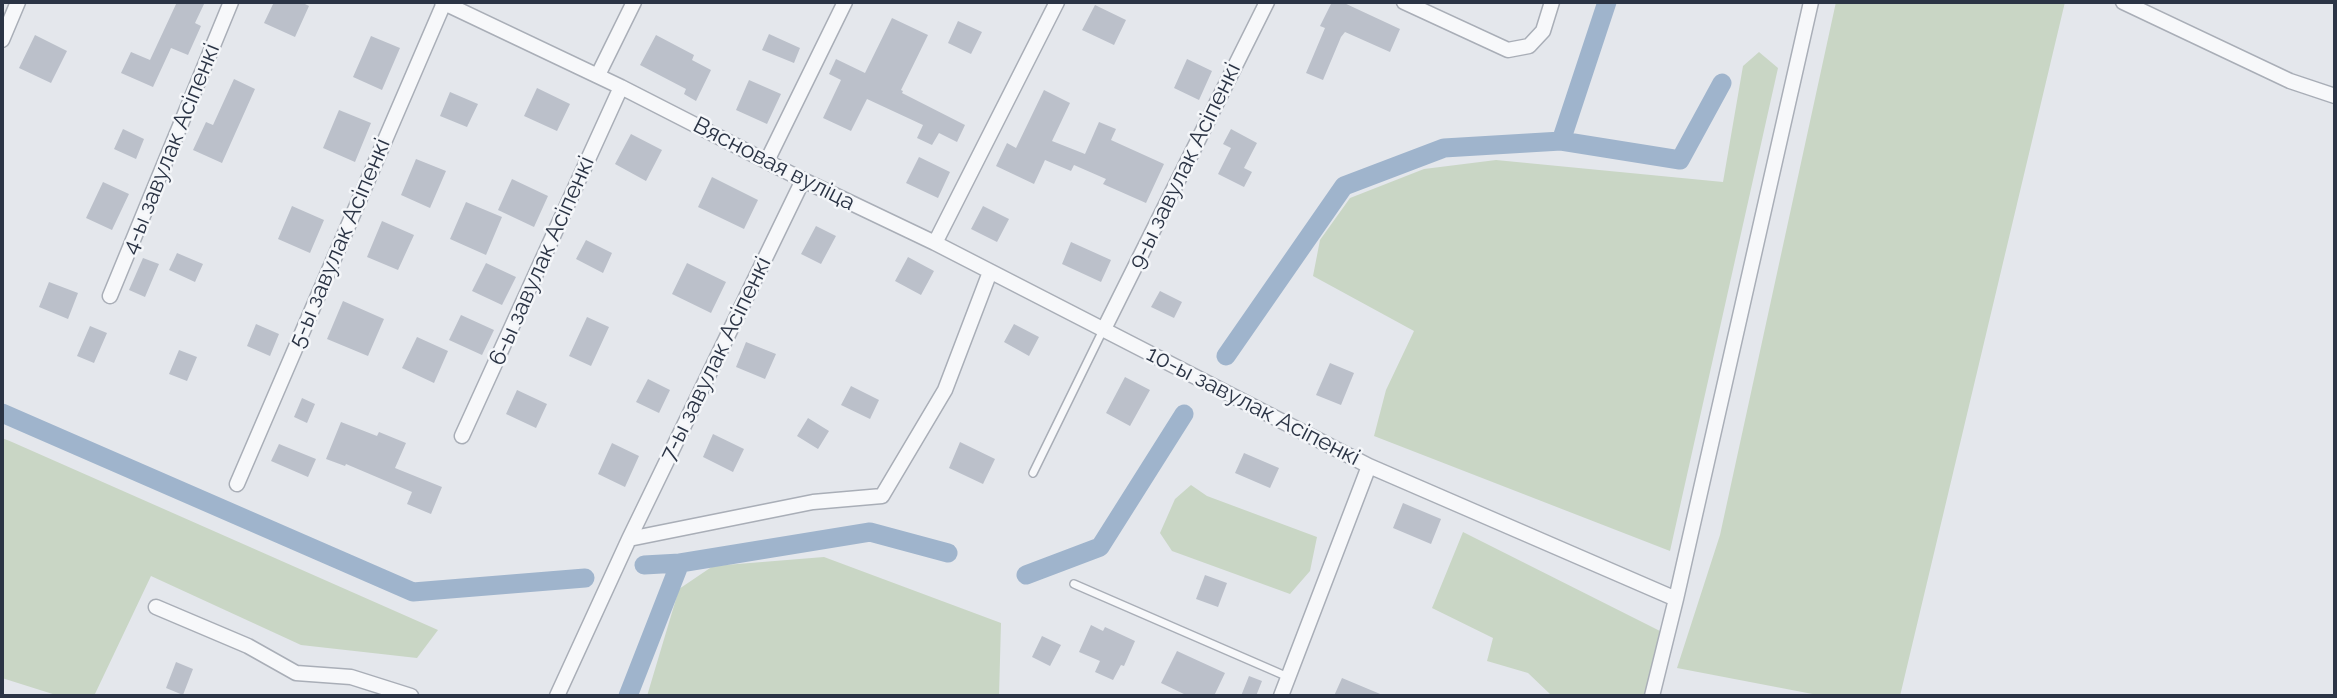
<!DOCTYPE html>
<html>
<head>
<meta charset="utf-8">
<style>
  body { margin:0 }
  #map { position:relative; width:2337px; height:698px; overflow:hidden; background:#e4e7ec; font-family:Raleway,sans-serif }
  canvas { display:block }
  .frame { position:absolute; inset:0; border:4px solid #2b3445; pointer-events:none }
</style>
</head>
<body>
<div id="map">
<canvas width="2337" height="698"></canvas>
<div class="frame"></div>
</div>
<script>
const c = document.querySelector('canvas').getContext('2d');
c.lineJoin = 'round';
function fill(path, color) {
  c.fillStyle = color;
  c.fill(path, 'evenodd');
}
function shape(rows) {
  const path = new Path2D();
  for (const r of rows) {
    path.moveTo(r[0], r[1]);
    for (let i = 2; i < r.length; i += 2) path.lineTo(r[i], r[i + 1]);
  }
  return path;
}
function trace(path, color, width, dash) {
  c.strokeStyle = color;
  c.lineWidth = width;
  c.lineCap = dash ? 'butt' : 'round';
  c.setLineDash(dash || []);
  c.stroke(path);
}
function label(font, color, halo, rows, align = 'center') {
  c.font = font + ' Raleway,sans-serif';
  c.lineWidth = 5;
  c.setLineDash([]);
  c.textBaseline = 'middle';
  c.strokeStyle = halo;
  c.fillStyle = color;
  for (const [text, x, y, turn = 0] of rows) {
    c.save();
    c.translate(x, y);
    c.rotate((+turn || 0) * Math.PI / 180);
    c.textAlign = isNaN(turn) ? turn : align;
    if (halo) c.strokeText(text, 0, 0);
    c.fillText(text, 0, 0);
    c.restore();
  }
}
const green = shape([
  [1836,2,2065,2,1900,696,1823,696,1677,668,1720,535],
  [1759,52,1778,68,1670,551,1374,436,1386,390,1414,331,1313,276,1320,240,1350,198,1424,169,1496,160,1723,182,1743,66],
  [2,438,12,442,438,630,417,658,301,645,151,576,94,696,59,696,2,678],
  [1191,485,1207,496,1317,537,1310,571,1290,594,1172,551,1160,533,1175,499],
  [1463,532,1662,632,1645,696,1558,696,1550,694,1528,673,1487,661,1493,638,1432,608],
  [824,557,1001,623,999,696,647,696,679,589,713,566]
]);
const canal = shape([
  [1561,141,1607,2],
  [1226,356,1344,186,1444,148,1561,141,1680,160,1722,83],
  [2,413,413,592,585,578],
  [644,565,680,563],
  [1026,575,1100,547,1184,414],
  [628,696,680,563,870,532,948,553]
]);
const building = shape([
  [177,2,205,2,195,23,201,26,188,55,171,48,153,87,121,73,131,52,150,60],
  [274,2,301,2,309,6,295,37,264,23],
  [1332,2,1342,2,1400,29,1390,52,1345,32,1341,37,1323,80,1306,73,1325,28,1320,26],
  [1095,5,1126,20,1114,45,1082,30],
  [892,18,928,35,901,90,903,91,902,93,965,125,957,142,939,133,932,145,917,138,923,125,867,99,851,131,823,118,841,80,829,74,836,59,865,73],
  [958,21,982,32,971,54,948,43],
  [769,34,800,48,794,63,762,50],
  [35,35,67,51,51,83,19,68],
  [656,35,694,55,692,60,711,70,696,101,684,94,686,89,640,65],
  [371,36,400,48,382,90,353,77],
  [1187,59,1212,71,1199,100,1174,88],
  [234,79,255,89,222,163,193,150,206,122,213,125],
  [749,80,781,94,767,124,736,110],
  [537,88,570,104,557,131,524,116],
  [1044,90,1070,103,1052,141,1085,154,1099,122,1116,129,1111,140,1164,164,1146,203,1103,184,1106,179,1074,165,1071,171,1045,160,1034,184,996,166,1007,143,1016,148],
  [450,92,478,104,467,127,440,116],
  [339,110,371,123,355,162,323,148],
  [123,129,144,139,136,159,114,149],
  [1231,129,1257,143,1244,168,1252,172,1244,187,1218,174,1231,148,1223,144],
  [631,134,662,150,646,181,615,164],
  [919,157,950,172,938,198,906,183],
  [416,159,446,171,430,208,401,195],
  [712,177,758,200,744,229,698,207],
  [512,179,548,196,534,227,498,210],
  [103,182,129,194,112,230,86,218],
  [466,202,502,217,486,255,450,239],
  [292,206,324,220,310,253,278,239],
  [983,206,1009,219,997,242,971,229],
  [382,221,414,235,398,270,367,257],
  [816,226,836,236,821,264,801,254],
  [586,240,612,253,603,273,576,259],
  [1071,242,1111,260,1101,282,1062,264],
  [177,253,203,264,195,282,169,270],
  [908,257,934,271,921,295,895,281],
  [143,258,159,264,145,297,129,290],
  [486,263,516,277,502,305,472,291],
  [687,263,726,282,711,313,672,294],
  [49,282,78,293,68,319,39,307],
  [1160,291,1182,302,1174,318,1151,307],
  [343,301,384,319,368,356,327,339],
  [461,315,494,330,482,355,449,340],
  [587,317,609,327,591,366,569,356],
  [256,324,279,334,270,356,247,346],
  [1014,324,1039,337,1029,356,1004,342],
  [90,326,107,333,94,363,77,356],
  [417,337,448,351,434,383,402,368],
  [746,342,776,354,765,379,736,367],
  [179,350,197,357,187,381,169,374],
  [1330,363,1354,373,1341,405,1316,395],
  [1125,377,1150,390,1130,426,1106,413],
  [648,379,670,390,659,413,636,402],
  [851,386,879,400,870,419,841,405],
  [517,390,547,404,536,428,506,414],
  [302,398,315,404,307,423,294,417],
  [808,418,829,431,818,449,797,436],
  [341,422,377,436,379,432,406,443,395,468,442,487,431,514,407,504,412,492,346,464,345,466,326,459],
  [713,434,744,449,733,472,703,457],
  [960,442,995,459,983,484,949,468],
  [612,443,639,456,625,487,598,474],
  [279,444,316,459,308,477,271,461],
  [1244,453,1279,468,1270,488,1235,473],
  [1403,503,1441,519,1431,544,1393,528],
  [1205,575,1227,583,1218,607,1196,599],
  [1091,625,1103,631,1105,627,1135,641,1124,666,1121,665,1113,680,1095,672,1100,661,1079,652],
  [1042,636,1061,645,1050,666,1032,657],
  [1177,651,1225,673,1214,696,1188,696,1161,683],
  [176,662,193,669,183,695,166,688],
  [1249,676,1262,681,1256,696,1241,696],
  [1342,678,1385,696,1334,696]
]);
const service = shape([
  [1033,473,1103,330],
  [1074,584,1288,677]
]);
const minor = shape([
  [442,2,621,87,803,180,935,243,1369,466,1281,696],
  [1404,2,1508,50,1529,46,1543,31,1552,2],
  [2123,2,2290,81,2335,96],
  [2,40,18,2],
  [598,75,634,2],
  [767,161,845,2],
  [935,243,1057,2],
  [110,296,231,2],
  [1104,329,1267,2],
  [462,436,621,87],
  [1369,466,1676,599],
  [237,484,444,3],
  [629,539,813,502,882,496,945,390,990,272],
  [156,607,248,646,296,673,351,677,411,696],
  [557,696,629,539,803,180],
  [1652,696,1676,599,1811,2]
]);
const streetNames = [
  ["4-ы завулак Асіпенкі",171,149,-68],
  ["Вясновая вуліца",774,164,27],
  ["9-ы завулак Асіпенкі",1185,166,-64],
  ["5-ы завулак Асіпенкі",340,243,-67],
  ["6-ы завулак Асіпенкі",542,261,-66],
  ["7-ы завулак Асіпенкі",716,359,-64],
  ["10-ы завулак Асіпенкі",1253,406,27]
];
fill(green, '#c9d6c5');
trace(canal, '#9fb4cc', 19);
fill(building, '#bbc0ca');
trace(service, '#a9aeb7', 10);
trace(minor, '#a9aeb7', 17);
trace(service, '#f7f8fa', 7);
trace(minor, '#f7f8fa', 14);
label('23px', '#2b3445', '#f4f6f9', streetNames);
</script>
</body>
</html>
